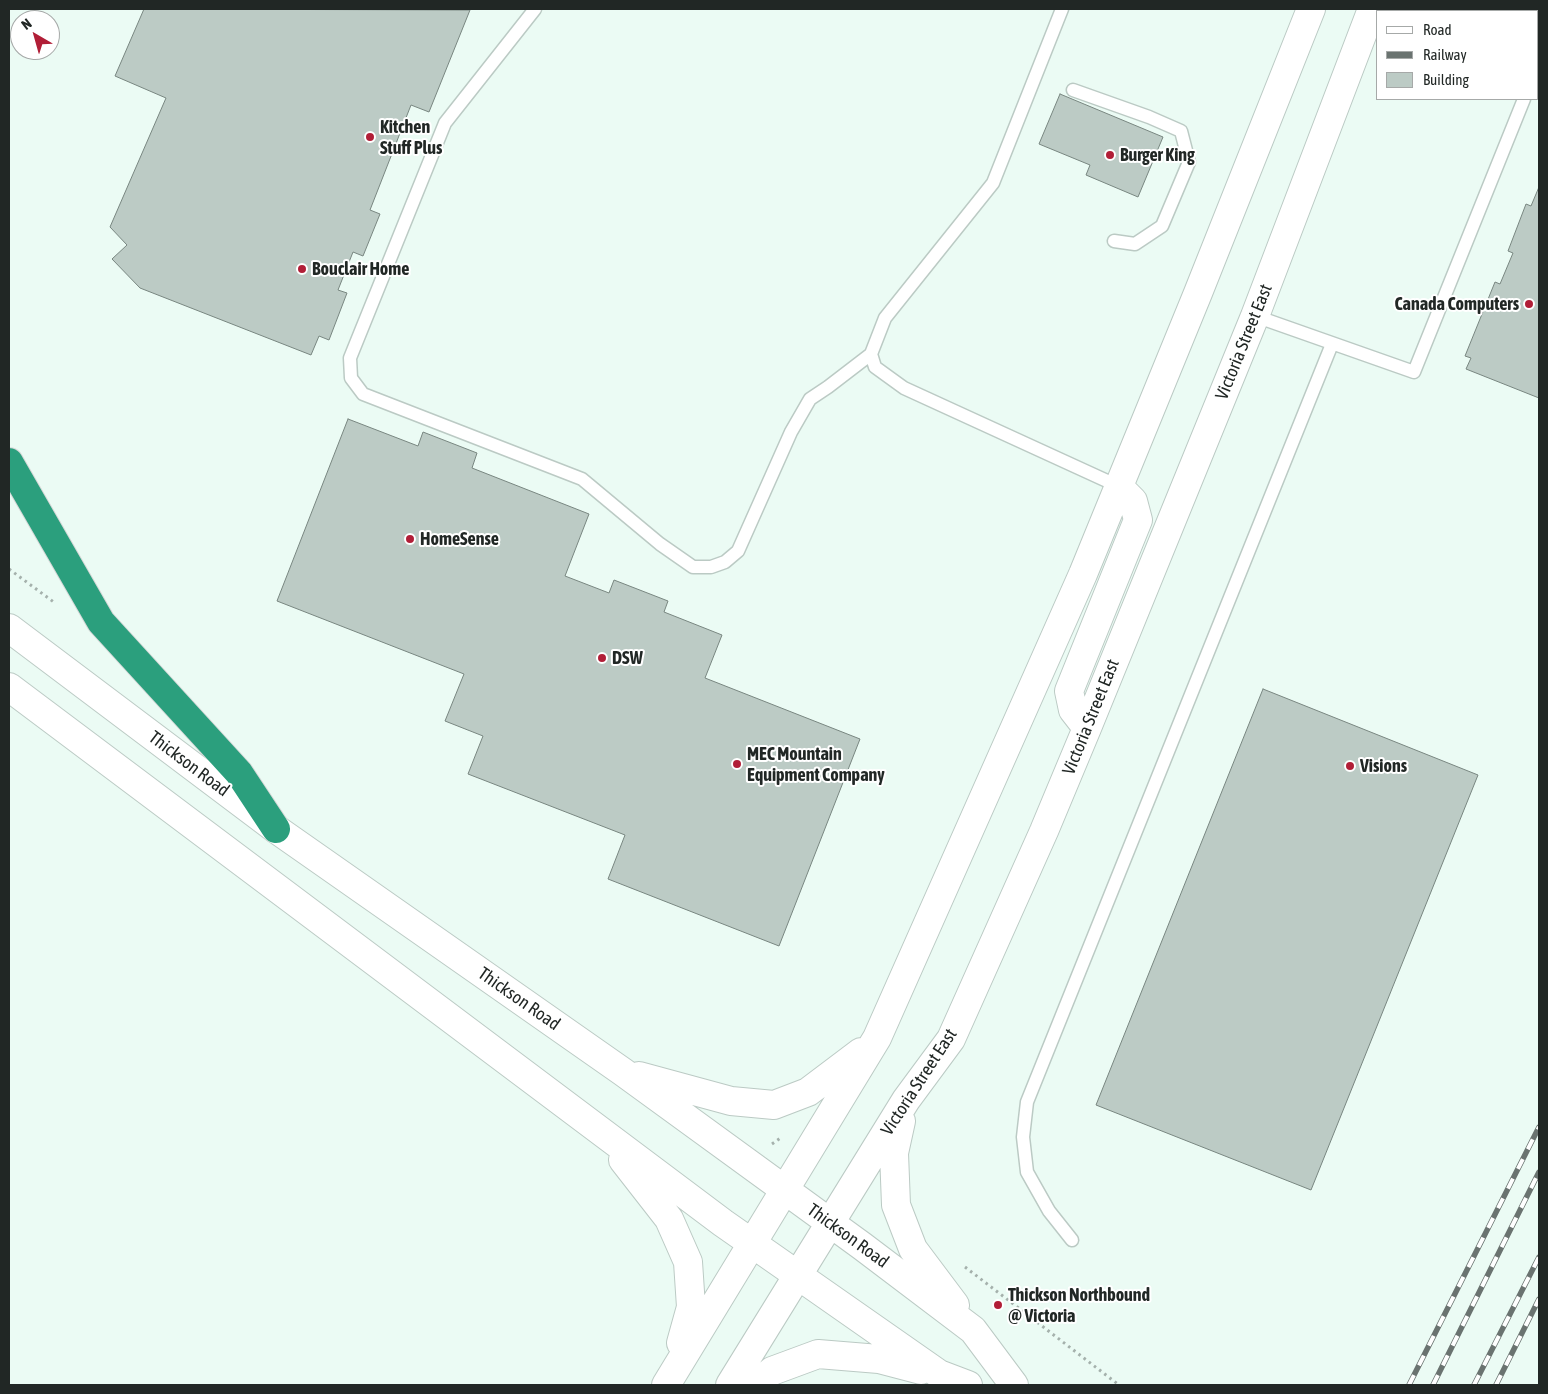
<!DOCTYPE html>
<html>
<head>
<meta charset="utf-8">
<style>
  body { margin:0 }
  #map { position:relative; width:1548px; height:1394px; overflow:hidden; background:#ebfbf4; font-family:"Asap Condensed",sans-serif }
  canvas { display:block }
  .frame { position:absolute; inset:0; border:10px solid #212725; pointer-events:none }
  .legend { position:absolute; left:1376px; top:10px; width:162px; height:90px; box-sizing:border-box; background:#fff; border:1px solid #a6a9a8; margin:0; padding:6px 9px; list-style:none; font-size:15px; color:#212725 }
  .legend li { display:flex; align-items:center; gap:10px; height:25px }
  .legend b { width:25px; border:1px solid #a6a9a8 }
  .north { position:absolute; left:10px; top:10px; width:50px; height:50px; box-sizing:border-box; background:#fff; border:1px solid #a6a9a8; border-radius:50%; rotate:322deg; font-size:14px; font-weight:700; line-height:20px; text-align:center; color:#212725 }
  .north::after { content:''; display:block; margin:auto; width:18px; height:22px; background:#b11e37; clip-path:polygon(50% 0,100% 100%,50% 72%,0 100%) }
</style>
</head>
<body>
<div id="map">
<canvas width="1548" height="1394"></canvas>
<div class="frame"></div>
<ul class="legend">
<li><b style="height:6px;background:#fff"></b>Road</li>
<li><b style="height:6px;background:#6a7370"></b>Railway</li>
<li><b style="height:14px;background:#bccbc5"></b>Building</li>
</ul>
<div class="north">N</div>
</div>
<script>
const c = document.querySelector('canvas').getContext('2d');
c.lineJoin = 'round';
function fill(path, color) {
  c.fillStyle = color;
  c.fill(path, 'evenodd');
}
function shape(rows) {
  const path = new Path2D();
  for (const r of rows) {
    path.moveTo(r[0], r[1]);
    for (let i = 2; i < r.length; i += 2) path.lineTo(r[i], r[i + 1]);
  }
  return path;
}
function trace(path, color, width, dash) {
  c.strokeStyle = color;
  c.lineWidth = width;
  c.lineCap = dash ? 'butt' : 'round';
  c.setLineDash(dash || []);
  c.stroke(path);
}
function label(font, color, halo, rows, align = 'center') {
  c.font = font + ' "Asap Condensed",sans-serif';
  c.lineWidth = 4;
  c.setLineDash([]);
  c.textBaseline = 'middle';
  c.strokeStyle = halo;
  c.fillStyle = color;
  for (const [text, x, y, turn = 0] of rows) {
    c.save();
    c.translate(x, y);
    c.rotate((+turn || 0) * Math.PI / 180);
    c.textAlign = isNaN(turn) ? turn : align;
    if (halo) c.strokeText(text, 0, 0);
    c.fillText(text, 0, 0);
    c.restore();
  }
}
const building = shape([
  [144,9,470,10,429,112,411,105,370,210,380,214,363,256,353,252,338,290,347,293,329,340,319,336,311,355,140,288,112,259,127,245,110,227,166,98,115,76,144,9],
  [1060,94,1163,137,1138,197,1086,175,1090,165,1039,144,1060,94],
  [1539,187,1539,398,1466,369,1471,358,1465,356,1495,282,1500,284,1513,253,1508,251,1526,204,1531,206,1539,187],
  [348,419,418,446,423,432,477,453,472,468,589,514,565,576,609,593,614,580,668,601,664,612,722,635,705,678,860,739,779,946,608,879,625,835,468,774,483,736,445,721,464,674,277,601,348,419],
  [1263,689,1478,775,1311,1190,1096,1105,1263,689]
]);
const path = shape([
  [9,569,55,603],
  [772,1144,782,1137],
  [965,1267,1119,1385]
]);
const lane = shape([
  [535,9,445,123,350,358,351,378,363,394,582,479,660,544,693,567,711,567,725,562,738,551,791,432,810,399,828,387,871,354,875,367,904,388,1118,486],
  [1537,68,1539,62],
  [1073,90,1149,117,1181,131,1189,162,1162,226,1135,244,1114,241],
  [1255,316,1414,372,1524,99],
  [871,354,885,318,993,183,1062,9],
  [1072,1240,1049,1211,1027,1172,1023,1137,1027,1102,1332,344]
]);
const secondary = shape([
  [9,628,276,829,623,1072,862,1246,973,1330,1014,1385],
  [9,687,723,1223,939,1374,968,1385],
  [1087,728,1073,710,1069,691,1138,520,1133,501,1118,486],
  [639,1076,731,1101,774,1105,808,1092,861,1052],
  [901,1121,894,1153,896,1205,913,1249,955,1305],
  [623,1160,669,1219,688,1262,691,1307,681,1343],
  [666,1385,877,1038,1083,574,1198,293,1311,9],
  [730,1385,906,1100,951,1039,1044,831,1087,728,1255,316,1372,9],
  [755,1385,772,1371,818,1354,879,1359,921,1370]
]);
const highway = shape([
  [9,462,101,622,239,773,276,829]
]);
const rail = shape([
  [1409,1385,1539,1127],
  [1433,1385,1539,1172],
  [1474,1385,1539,1257],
  [1496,1385,1539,1299]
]);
const markers = [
  [370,137,5,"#b11e37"],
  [1110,155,5,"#b11e37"],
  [302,269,5,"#b11e37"],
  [1529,304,5,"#b11e37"],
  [410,539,5,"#b11e37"],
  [602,658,5,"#b11e37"],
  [737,764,5,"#b11e37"],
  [1350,766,5,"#b11e37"],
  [998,1305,5,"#b11e37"]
];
const poiNames = [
  ["Kitchen",380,127],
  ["Stuff Plus",380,148],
  ["Burger King",1120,155],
  ["Bouclair Home",312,269],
  ["Canada Computers",1519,304,"right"],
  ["HomeSense",420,539],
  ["DSW",612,658],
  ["MEC Mountain",747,754],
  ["Equipment Company",747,775],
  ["Visions",1360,766],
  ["Thickson Northbound",1008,1295],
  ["@ Victoria",1008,1316]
];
const streetNames = [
  ["Victoria Street East",1244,342,-68],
  ["Victoria Street East",1091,717,-68],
  ["Thickson Road",189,764,37],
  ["Thickson Road",519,999,35],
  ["Victoria Street East",919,1082,-57],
  ["Thickson Road",848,1236,36]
];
fill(building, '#bccbc5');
trace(building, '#788680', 1);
trace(lane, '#bbcac4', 15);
trace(secondary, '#bbcac4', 30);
trace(highway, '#d7d8d8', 30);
trace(path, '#a5b1ac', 3, [2.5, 4]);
trace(lane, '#fff', 12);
trace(secondary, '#fff', 28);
trace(highway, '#2b9f7d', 28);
trace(rail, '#6a7370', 5.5);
trace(rail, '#fff', 4, [11]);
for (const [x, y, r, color] of markers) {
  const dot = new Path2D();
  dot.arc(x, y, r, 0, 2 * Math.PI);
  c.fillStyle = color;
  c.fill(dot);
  trace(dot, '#fff', 2);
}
label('bold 18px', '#212725', '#fff', poiNames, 'left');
label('18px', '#212725', '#fff', streetNames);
</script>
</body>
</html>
